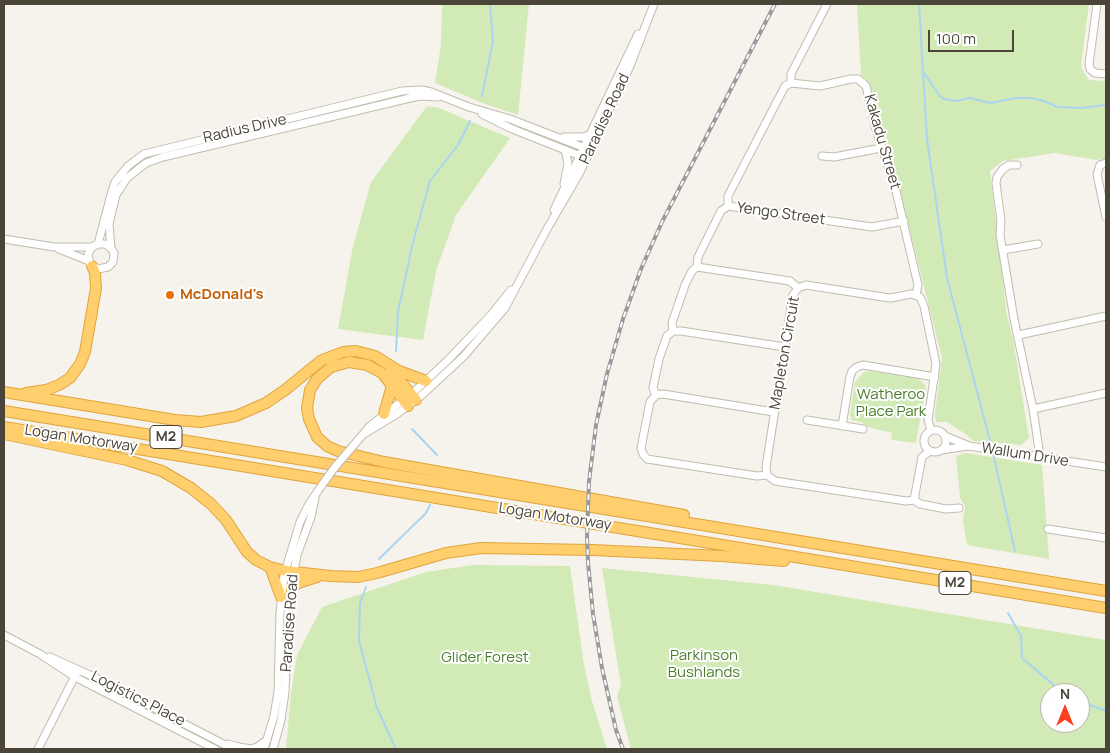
<!DOCTYPE html>
<html>
<head>
<meta charset="utf-8">
<style>
  body { margin:0 }
  #map { position:relative; width:1110px; height:753px; overflow:hidden; background:#f6f3ec; font-family:Manrope,sans-serif }
  canvas { display:block }
  .frame { position:absolute; inset:0; border:5px solid #4b4439; pointer-events:none }
  .north { position:absolute; left:1040px; top:683px; width:50px; height:50px; box-sizing:border-box; background:#fff; border:1px solid #b7b4b0; border-radius:50%; rotate:0deg; font-size:14px; font-weight:700; line-height:20px; text-align:center; color:#4b4439 }
  .north::after { content:''; display:block; margin:auto; width:18px; height:22px; background:#fc3f1d; clip-path:polygon(50% 0,100% 100%,50% 72%,0 100%) }
  .scale { position:absolute; left:928px; top:30px; width:86px; height:22px; box-sizing:border-box; border:2px solid #4b4439; border-top:0; padding-left:6px; font-size:15px; line-height:18px; white-space:nowrap; color:#4b4439; -webkit-text-stroke:4px #fff; paint-order:stroke }
</style>
</head>
<body>
<div id="map">
<canvas width="1110" height="753"></canvas>
<div class="frame"></div>
<div class="north">N</div>
<div class="scale">100 m</div>
</div>
<script>
const c = document.querySelector('canvas').getContext('2d');
c.lineJoin = 'round';
function fill(path, color) {
  c.fillStyle = color;
  c.fill(path, 'evenodd');
}
function shape(rows) {
  const path = new Path2D();
  for (const r of rows) {
    if (r.length === 3) {
      path.moveTo(r[0] + r[2], r[1]);
      path.arc(r[0], r[1], r[2], 0, 2 * Math.PI);
      continue;
    }
    path.moveTo(r[0], r[1]);
    for (let i = 2; i < r.length; i += 2) path.lineTo(r[i], r[i + 1]);
  }
  return path;
}
function trace(path, color, width, dash) {
  c.strokeStyle = color;
  c.lineWidth = width;
  c.lineCap = dash ? 'butt' : 'round';
  c.setLineDash(dash || []);
  c.stroke(path);
}
function label(font, color, halo, rows, align = 'center') {
  c.font = font + ' Manrope,sans-serif';
  c.lineWidth = 4;
  c.setLineDash([]);
  c.textBaseline = 'middle';
  c.strokeStyle = halo;
  c.fillStyle = color;
  for (const [text, x, y, turn = 0] of rows) {
    c.save();
    c.translate(x, y);
    c.rotate((+turn || 0) * Math.PI / 180);
    c.textAlign = isNaN(turn) ? turn : align;
    if (halo) c.strokeText(text, 0, 0);
    c.fillText(text, 0, 0);
    c.restore();
  }
}
const green = shape([
  [442,4,529,4,518,115,485,104,435,83,441,45],
  [857,4,1089,4,1081,65,1082,69,1089,80,1106,81,1106,159,1097,160,1055,153,1003,161,990,171,1007,316,1013,339,1029,438,1021,445,974,441,967,435,947,422,936,422,935,414,942,358,902,199,881,135,872,91,867,80,861,75],
  [427,106,439,108,510,138,456,215,436,271,423,340,338,329,353,246,371,182],
  [868,371,918,378,926,386,916,443,891,440,892,433,868,427,861,422,851,420,850,415,855,382,864,372],
  [966,453,1042,465,1049,559,967,545,963,521,965,506,960,498,956,456],
  [473,565,570,566,584,665,592,701,607,749,286,749,291,693,297,655,322,607,426,572],
  [602,568,773,585,1106,640,1106,749,631,749,617,696,621,685],
  [1050,693,1080,693,1080,723,1050,723]
]);
const stream = shape([
  [919,4,927,139,947,278,992,448],
  [924,73,939,95,944,99,956,101,970,98,990,103,1016,98,1031,98,1044,101,1058,107,1081,108,1106,105],
  [482,96,493,41,490,4],
  [396,351,398,312,412,246,430,181,458,145,470,121],
  [412,429,437,455],
  [993,453,1015,551],
  [379,559,426,513,430,505],
  [366,587,360,603,359,641,377,708,396,749],
  [1008,613,1021,636,1022,658,1063,693],
  [1080,701,1106,711]
]);
const minor = shape([
  [1097,4,1089,64,1090,69,1095,73,1106,74],
  [791,83,791,74,827,4],
  [482,114,510,128,583,157],
  [564,137,584,137,591,134],
  [822,156,834,157,881,148],
  [1106,163,1100,165,1097,174,1106,217],
  [1017,165,1009,165,1003,169,997,177,996,183,1001,221,1000,235,1014,319,1033,409,1040,456],
  [564,184,568,163,565,150],
  [728,206,728,196,785,86,791,83,820,86,851,79,858,79,866,86,875,126,896,191,918,285,916,295],
  [554,210,638,34],
  [4,239,54,247,92,247,98,244,105,244,111,248,114,253,113,262,108,267,98,269,90,264,88,254,92,247],
  [98,244,112,191,115,182,128,166,144,154,402,91,422,90,431,92,469,107,510,119,590,150],
  [111,248,109,224,116,195,127,178,146,163,163,157,410,98,420,96,438,97],
  [59,249,89,261],
  [1003,250,1038,244],
  [697,267,698,257,721,211,728,206,872,227,904,221],
  [673,331,672,323,685,285,692,271,697,267,790,281,798,288],
  [1019,335,1106,316],
  [656,395,653,388,659,359,667,336,673,331,681,331,785,347],
  [1033,409,1106,393],
  [807,420,863,429],
  [842,426,850,377,852,371,857,367,863,365,935,377],
  [935,441,11],
  [364,434,397,414,422,395,464,356,505,308,547,229,579,174,630,66,654,4],
  [945,436,969,446,1106,467],
  [353,446,370,426,416,390,447,361,491,315,511,290],
  [941,450,968,446],
  [930,451,922,457,914,500,906,501,775,481,767,475,766,467,793,295,798,288,806,285,883,297,891,298,911,294,920,297,924,306,936,364,928,420,931,430],
  [767,475,757,476,647,459,643,454,641,448,650,402,656,395,663,394,774,412],
  [914,500,920,504,946,509,959,508],
  [1048,529,1106,538],
  [4,635,40,654,75,677,215,749],
  [50,657,94,677,233,749],
  [228,744,239,747,251,749,257,747,267,740],
  [38,749,76,674],
  [264,749,274,716,278,692,280,613,284,575,300,522,309,504,322,485],
  [273,749,281,720,285,692,288,610,291,588,297,555,311,517,315,498]
]);
const highway = shape([
  [391,370,416,400],
  [4,392,175,420,201,422,236,416,266,403,285,390,322,360,343,352,356,351,375,356,399,371,426,381],
  [26,393,46,390,59,385,70,378,80,364,85,352,96,288,95,273,92,266],
  [408,406,382,373,367,365,349,362,331,367,317,379,310,390,307,408,309,419,317,437,327,446,338,451,384,462,684,515],
  [4,411,1106,591],
  [384,414,392,385],
  [4,427,1106,608],
  [4,434,127,460,162,471,191,488,211,504,226,520,247,552,256,560,270,567,286,571,330,576,358,577,377,573,446,553,481,548,592,550,722,556,784,561],
  [270,567,281,597],
  [291,588,298,583,317,577]
]);
const rail = shape([
  [623,749,616,730,602,668,593,614,588,562,587,537,589,482,596,425,607,374,623,319,641,269,662,222,775,4]
]);
const minorBridge = shape([
  [322,485,335,467,353,446]
]);
const markers = [
  [170,295,5,"#e8710a"]
];
const shields = [
  [166,437,32],
  [955,583,32]
];
const shieldNames = [
  ["M2",166,437],
  ["M2",955,583]
];
const streetNames = [
  ["Paradise Road",605,119,-65],
  ["Radius Drive",245,129,-13],
  ["Kakadu Street",882,142,74],
  ["Yengo Street",781,214,8],
  ["Mapleton Circuit",785,353,-80],
  ["Logan Motorway",81,439,9],
  ["Wallum Drive",1025,455,9],
  ["Logan Motorway",555,517,9],
  ["Paradise Road",290,623,-86],
  ["Logistics Place",138,699,27]
];
const foodNames = [
  ["McDonald's",180,295]
];
const parkNames = [
  ["Watheroo",891,395],
  ["Place Park",891,412],
  ["Parkinson",704,656],
  ["Bushlands",704,673],
  ["Glider Forest",485,658]
];
fill(green, '#d2eab5');
trace(stream, '#a9d4f2', 2);
trace(minor, '#c2bbae', 9);
trace(highway, '#e0a43c', 12);
trace(minor, '#fff', 7);
trace(highway, '#ffcf6e', 10);
trace(rail, '#9a9a9a', 4);
trace(rail, '#fff', 2, [5.5]);
trace(minorBridge, '#c2bbae', 9, []);
trace(minorBridge, '#fff', 7);
for (const [x, y, r, color] of markers) {
  const dot = new Path2D();
  dot.arc(x, y, r, 0, 2 * Math.PI);
  c.fillStyle = color;
  c.fill(dot);
  trace(dot, '#fff', 2);
}
for (const [x, y, w] of shields) {
  const box = new Path2D();
  box.roundRect(x - w / 2, y - 11.5, w, 23, 4);
  c.fillStyle = '#fff';
  c.fill(box);
  trace(box, '#4b4439', 1);
}
label('bold 14px', '#4b4439', null, shieldNames);
label('15px', '#4b4439', '#fff', streetNames);
label('bold 15px', '#c56008', '#fff', foodNames, 'left');
label('15px', '#4a7f2a', '#fff', parkNames);
</script>
</body>
</html>
